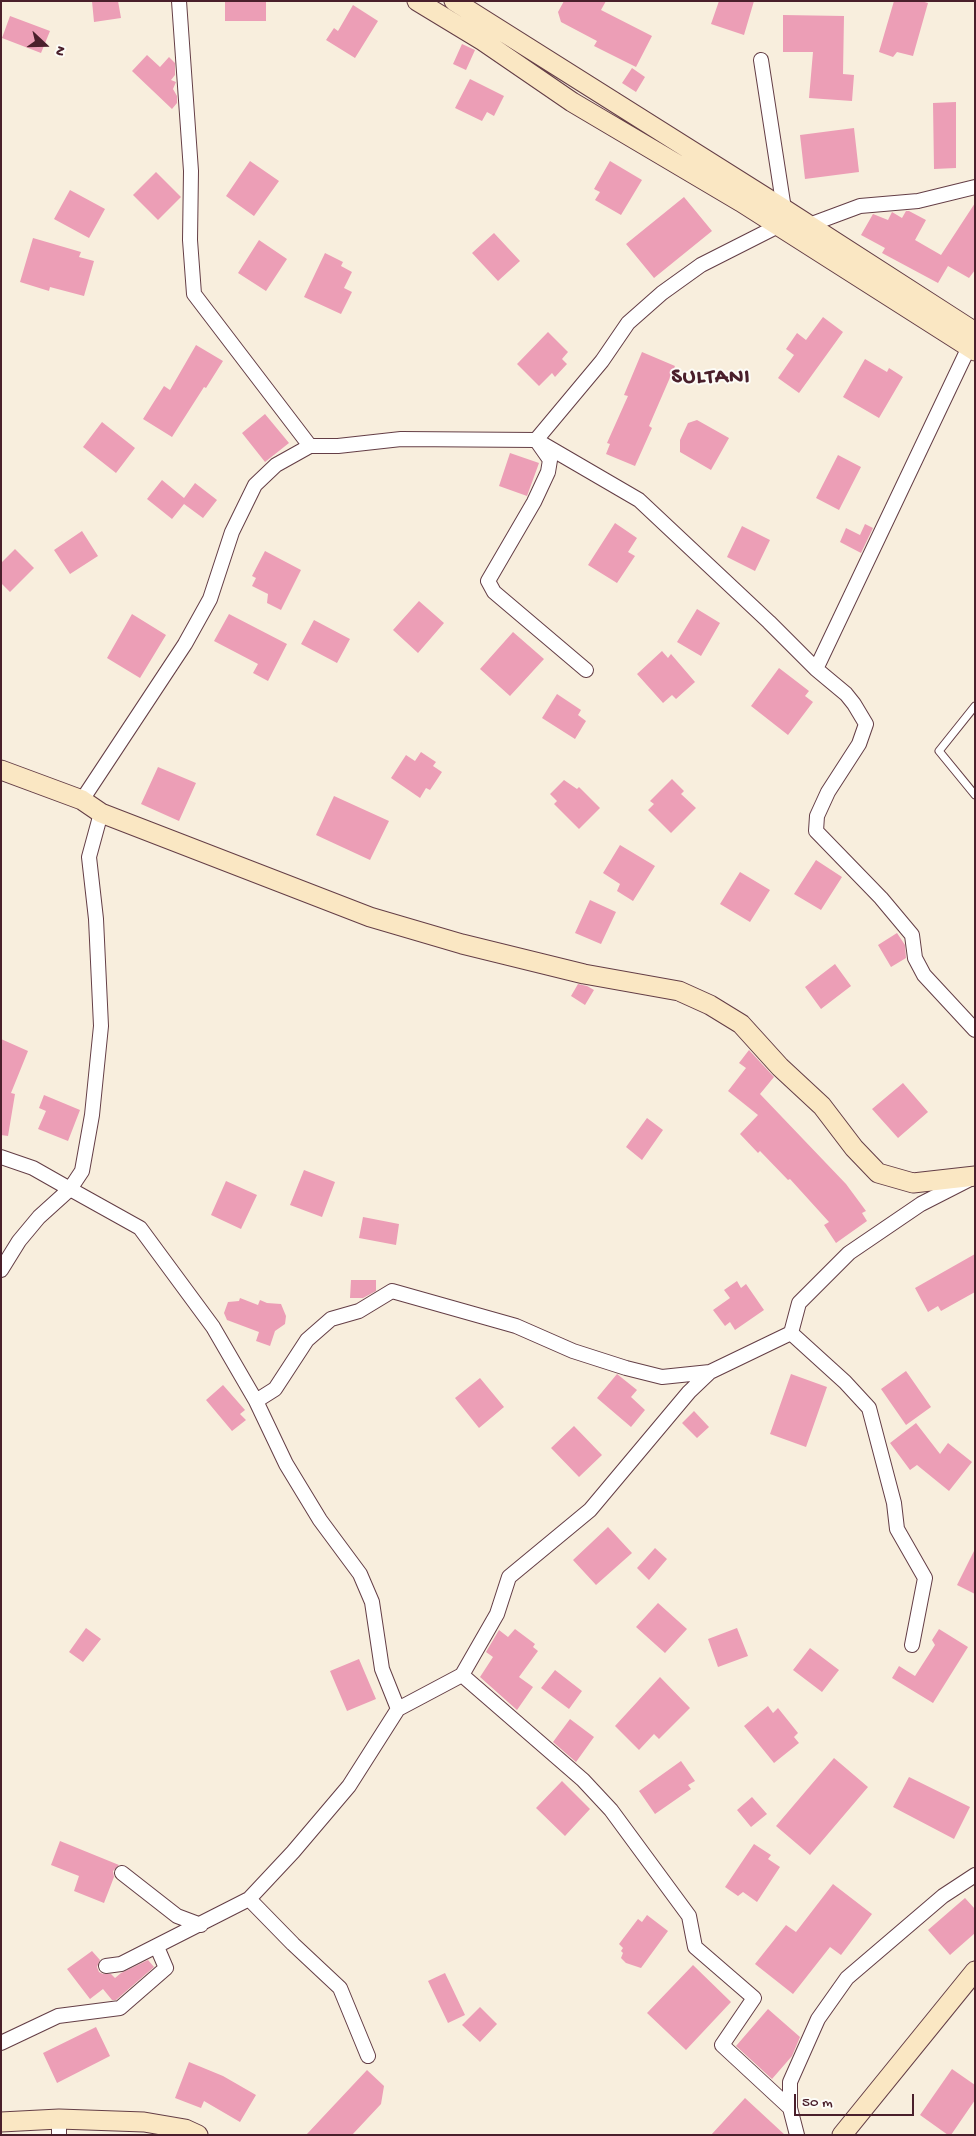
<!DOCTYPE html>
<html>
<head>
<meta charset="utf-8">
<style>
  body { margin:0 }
  #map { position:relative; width:976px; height:2136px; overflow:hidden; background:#f8eedd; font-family:"Gochi Hand",sans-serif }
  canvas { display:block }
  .frame { position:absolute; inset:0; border:2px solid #4a1f2b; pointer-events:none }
  .north { position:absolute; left:20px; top:20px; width:50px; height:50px; -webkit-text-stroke:4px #fdfcf7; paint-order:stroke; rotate:111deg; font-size:14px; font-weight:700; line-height:20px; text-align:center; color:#4a1f2b }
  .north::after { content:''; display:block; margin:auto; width:18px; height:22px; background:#4a1f2b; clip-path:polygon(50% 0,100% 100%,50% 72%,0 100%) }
  .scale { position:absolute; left:794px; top:2094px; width:120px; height:22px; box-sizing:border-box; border:2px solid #4a1f2b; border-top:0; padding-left:6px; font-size:15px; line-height:18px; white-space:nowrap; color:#4a1f2b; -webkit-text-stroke:4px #fdfcf7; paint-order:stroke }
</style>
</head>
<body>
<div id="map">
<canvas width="976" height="2136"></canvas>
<div class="frame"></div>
<div class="north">N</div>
<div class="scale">50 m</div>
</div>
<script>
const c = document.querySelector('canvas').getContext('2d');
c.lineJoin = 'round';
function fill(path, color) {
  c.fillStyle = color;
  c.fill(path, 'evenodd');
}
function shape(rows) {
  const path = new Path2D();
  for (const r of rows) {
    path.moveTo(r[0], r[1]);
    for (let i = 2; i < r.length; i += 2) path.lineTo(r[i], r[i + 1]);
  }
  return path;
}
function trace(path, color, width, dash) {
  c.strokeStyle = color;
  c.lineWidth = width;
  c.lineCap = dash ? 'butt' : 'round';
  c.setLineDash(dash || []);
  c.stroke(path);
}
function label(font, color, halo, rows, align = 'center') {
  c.font = font + ' "Gochi Hand",sans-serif';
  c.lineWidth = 4;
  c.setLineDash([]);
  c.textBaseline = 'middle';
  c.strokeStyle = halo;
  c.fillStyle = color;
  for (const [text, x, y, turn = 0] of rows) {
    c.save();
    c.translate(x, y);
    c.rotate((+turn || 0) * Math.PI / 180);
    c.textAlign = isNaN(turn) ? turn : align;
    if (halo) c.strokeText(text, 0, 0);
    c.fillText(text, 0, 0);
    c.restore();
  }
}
const building = shape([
  [92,1,118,1,121,18,94,22],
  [225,1,266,1,266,21,225,21],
  [564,1,606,1,601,10,652,36,636,67,594,46,597,41,561,22,558,12],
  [719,1,754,1,744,35,711,24],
  [894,1,921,1,928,3,913,56,897,52,893,57,879,52],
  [353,5,378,21,355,58,326,40,334,28,338,31],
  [783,15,844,16,843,74,854,75,852,101,809,98,813,52,783,52],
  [10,16,50,31,41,53,2,38],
  [462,44,475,50,466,70,453,64],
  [147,55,160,67,169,57,175,63,175,75,171,80,176,82,173,89,177,96,177,103,172,109,132,71],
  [632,68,645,77,636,92,622,83],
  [470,79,504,96,494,116,487,112,482,121,455,108],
  [956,102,956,168,934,169,933,103],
  [854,128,859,172,805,179,800,135],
  [250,161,279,181,254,216,226,196],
  [610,161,642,180,621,215,595,200,600,192,594,189],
  [156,172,181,197,158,220,133,195],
  [70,190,105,209,89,238,54,219],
  [684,197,712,231,654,278,626,244],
  [975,203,975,270,969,278,948,266,938,283,882,253,885,248,861,235,873,214,888,220,892,212,902,218,906,211,909,211,926,220,915,240,941,255],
  [494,233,520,261,498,281,472,253],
  [33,238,81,252,79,257,94,261,84,296,50,287,49,291,20,282],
  [259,240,287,259,266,291,238,273],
  [325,253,343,262,341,266,352,272,344,288,352,292,341,314,304,297],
  [823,317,843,332,799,393,778,378,794,355,786,349,797,333,806,340],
  [548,332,568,352,562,359,567,364,555,377,552,373,539,386,517,364],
  [196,345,223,361,206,388,204,387,172,437,143,419,164,386,170,390],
  [642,352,675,366,649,426,652,428,635,466,606,454,610,444,607,443,628,396,624,395],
  [865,359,887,372,889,368,903,377,879,418,843,397],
  [265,414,289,443,265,462,242,433],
  [697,420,729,438,711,470,680,452,680,440,688,423],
  [102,422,135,448,116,473,83,447],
  [510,453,539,463,527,496,499,486],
  [838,455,861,467,839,510,816,498],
  [162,480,184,498,195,483,217,500,203,518,184,504,172,519,147,499],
  [615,523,637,538,628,552,635,556,617,583,588,565],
  [865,524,873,528,861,553,840,542,846,528,860,535],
  [742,526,770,540,755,571,727,557],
  [82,531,98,556,70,574,54,550],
  [15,549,34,568,10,592,1,583,1,563],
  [265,551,301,570,281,610,267,603,268,594,252,586,256,578,252,576],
  [419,601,444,623,418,653,393,630],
  [697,609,720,623,701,656,677,642],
  [132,614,166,635,140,678,107,658],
  [229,614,287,644,268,681,253,673,258,664,214,641],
  [314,620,350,639,337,663,301,644],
  [513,632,544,659,510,696,480,669],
  [662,651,668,658,671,654,695,682,676,699,672,695,663,703,637,674],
  [779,668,809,691,805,696,813,702,788,735,751,706],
  [557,694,581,710,578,715,586,721,575,739,542,718],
  [421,752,436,762,433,766,442,772,430,790,426,788,420,798,391,778,406,755,415,761],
  [158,767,196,783,179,821,141,804],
  [672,779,684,791,681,794,696,808,671,833,648,810,654,804,650,801],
  [564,780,577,789,579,787,600,808,579,829,554,804,557,801,550,794],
  [334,796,389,821,370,860,316,835],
  [620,845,655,866,633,901,617,891,620,884,603,873],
  [816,860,842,877,821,910,794,894],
  [740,872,770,890,750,922,720,904],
  [590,900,616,912,601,944,575,933],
  [897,933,905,945,906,958,891,967,878,945],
  [835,964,851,986,821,1009,805,987],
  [578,984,587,986,594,990,585,1005,571,996],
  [1,1039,28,1051,11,1093,15,1094,8,1136,1,1135],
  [749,1050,774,1077,760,1094,846,1184,866,1211,862,1213,867,1221,836,1243,824,1225,829,1222,790,1179,788,1180,760,1151,758,1153,740,1134,758,1115,728,1091,746,1068,739,1063],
  [903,1083,928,1112,898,1138,872,1109],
  [44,1095,80,1110,68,1141,38,1129,46,1111,39,1108],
  [647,1118,663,1130,642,1160,626,1147],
  [304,1170,335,1182,322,1217,290,1205],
  [226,1181,257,1195,241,1229,211,1215],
  [363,1217,399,1224,396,1245,359,1238],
  [975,1254,975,1292,941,1311,938,1306,928,1312,915,1288],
  [351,1280,376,1280,376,1291,363,1298,350,1298],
  [737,1281,741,1288,746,1284,764,1310,735,1330,730,1322,725,1326,713,1310,730,1298,724,1290],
  [240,1298,258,1305,260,1300,267,1303,281,1304,286,1316,285,1324,275,1331,270,1346,256,1341,259,1332,227,1320,224,1313,228,1302,239,1301],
  [906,1371,931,1407,906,1425,881,1389],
  [617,1374,637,1390,631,1397,645,1410,631,1427,597,1398],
  [791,1374,827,1387,806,1447,770,1434],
  [480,1378,504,1407,479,1428,455,1398],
  [223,1385,245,1410,240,1414,246,1420,232,1431,206,1400],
  [694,1411,709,1427,697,1438,682,1423],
  [916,1423,940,1454,948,1443,972,1462,949,1491,917,1465,910,1470,890,1443],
  [574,1426,602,1455,579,1477,551,1448],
  [608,1527,632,1553,596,1585,573,1560],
  [655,1548,667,1559,649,1580,637,1568],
  [975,1549,975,1594,957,1585],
  [658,1603,687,1629,665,1653,636,1627],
  [86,1628,101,1639,83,1662,69,1652],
  [737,1628,748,1656,718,1667,708,1639],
  [515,1629,535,1644,533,1647,538,1651,519,1677,533,1687,517,1710,480,1677,493,1657,486,1652,499,1630,508,1637],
  [939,1629,968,1647,933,1703,892,1678,899,1666,915,1676,935,1645,932,1640],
  [810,1648,839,1670,822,1692,793,1670],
  [359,1659,376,1699,347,1711,330,1671],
  [555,1670,582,1691,569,1709,541,1688],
  [660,1677,690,1708,659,1739,654,1734,639,1750,615,1726],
  [768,1706,773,1713,778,1708,798,1733,794,1737,799,1743,774,1763,744,1726],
  [570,1719,594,1737,576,1762,553,1742],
  [834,1758,868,1787,810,1855,776,1826],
  [681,1761,695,1781,688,1785,691,1789,655,1814,639,1791],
  [909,1777,970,1807,954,1839,893,1807],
  [562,1781,590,1809,565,1836,536,1808],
  [752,1797,767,1814,751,1827,737,1810],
  [60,1841,119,1865,113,1871,114,1877,104,1903,74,1891,79,1876,51,1865],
  [754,1844,771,1855,768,1859,780,1867,757,1902,743,1892,738,1896,725,1887],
  [833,1884,872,1914,841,1955,830,1947,793,1994,755,1964,786,1925,796,1932],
  [965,1898,975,1909,975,1933,950,1955,928,1930],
  [647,1915,668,1931,641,1968,626,1963,621,1958,623,1953,621,1951,623,1948,619,1944,638,1919,642,1922],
  [92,1951,100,1960,97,1967,99,1972,103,1974,111,1974,115,1978,121,1973,148,1960,154,1967,116,2000,112,2000,103,1989,90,1999,67,1969],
  [693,1965,731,2002,686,2050,647,2013],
  [445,1973,465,2015,448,2023,428,1981],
  [480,2007,497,2024,480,2042,462,2025],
  [768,2009,800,2037,792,2056,772,2079,736,2046],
  [96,2027,110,2056,57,2083,43,2053],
  [189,2062,223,2076,256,2095,240,2122,204,2101,201,2108,175,2098],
  [952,2069,975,2085,975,2100,951,2135,948,2135,920,2115],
  [367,2070,384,2086,381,2104,352,2135,306,2135],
  [745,2098,785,2135,711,2135]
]);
const lane = shape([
  [975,706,939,751,975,795]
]);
const street = shape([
  [179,1,191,171,190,240,194,294,310,446],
  [761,60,784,209],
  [809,225,860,206,918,201,975,187],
  [778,226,701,265,662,293,628,323,602,361,536,440,639,500,769,622,816,669,846,694,854,704,866,724,859,744,828,792,817,816,816,831,881,898,912,935,915,958,924,975,975,1030],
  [816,669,969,347],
  [82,800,185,644,210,599,232,532,255,485,276,465,310,446,338,446,401,439,536,440,550,460,548,472,534,502,488,581,494,592,586,670],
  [1,1157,33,1168,70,1189,82,1171,92,1115,101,1026,96,919,89,857,101,813],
  [1,1270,19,1241,39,1217,70,1189,140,1228,213,1327,256,1401],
  [791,1333,799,1303,849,1253,921,1204,970,1179],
  [462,1675,398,1709,382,1669,372,1602,360,1574,320,1520,286,1464,256,1401,275,1389,307,1340,331,1319,359,1311,392,1291,516,1326,573,1351,626,1368,662,1377,710,1372],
  [122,1873,177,1916,201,1925],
  [106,1966,121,1964,249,1899],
  [1,2043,58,2016,120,2008,166,1968,157,1947],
  [368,2056,340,1988,293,1944,249,1899,293,1852,349,1786,398,1709],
  [790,2108,722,2045,754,1998,695,1947,689,1916,611,1810,583,1780,462,1675,497,1614,509,1577,590,1510,689,1392,710,1372,791,1333,845,1382,869,1408,894,1503,897,1529,925,1578,912,1645],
  [59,2135,59,2119],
  [797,2135,790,2108,790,2082,818,2019,847,1978,943,1896,975,1875]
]);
const secondary = shape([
  [417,1,483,41,572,102,741,202,975,351],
  [454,1,784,209,975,332],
  [1,770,82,800,101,813,370,917,462,944,584,974,679,991,710,1005,741,1024,780,1067,822,1106,854,1148,878,1173,913,1183,975,1176],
  [1,2122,59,2119,144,2122,185,2129,198,2135],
  [842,2135,975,1971]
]);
const districtNames = [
  ["SULTANI",711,379]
];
fill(building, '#ec9eb6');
trace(lane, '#643e46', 9);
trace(street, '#643e46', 16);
trace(secondary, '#643e46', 21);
trace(lane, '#fff', 7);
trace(street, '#fff', 14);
trace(secondary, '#fae7c3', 19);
c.letterSpacing = '1px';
label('bold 22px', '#4a1f2b', '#fdfcf7', districtNames);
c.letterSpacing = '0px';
</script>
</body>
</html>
